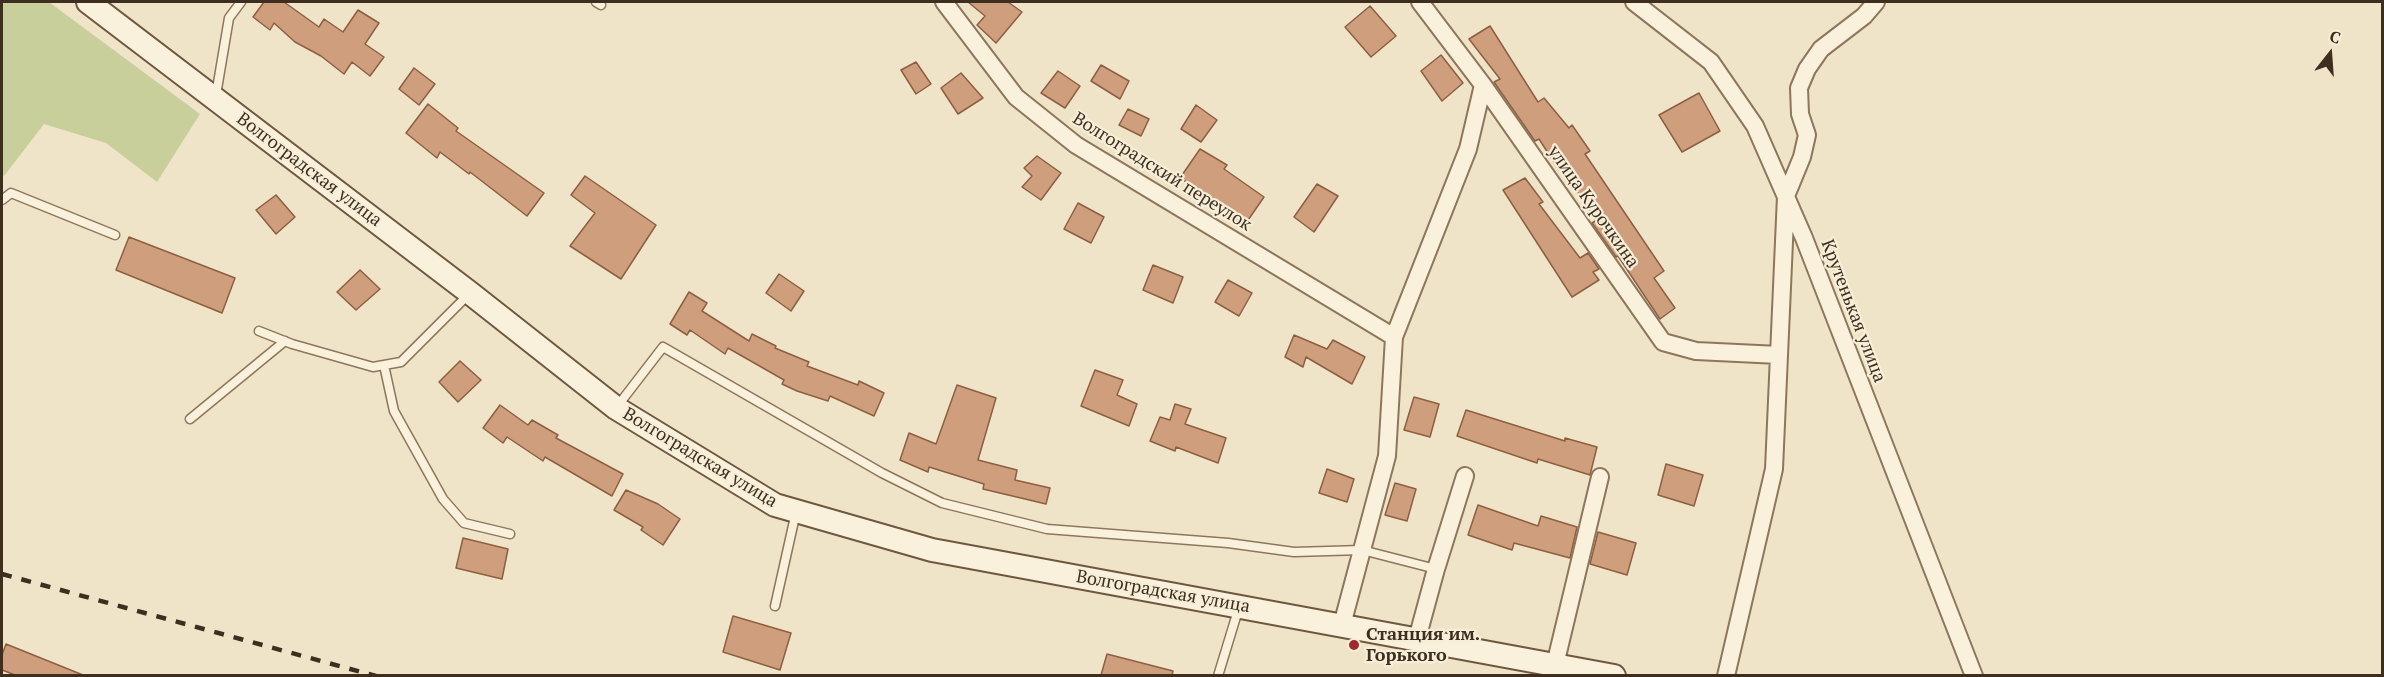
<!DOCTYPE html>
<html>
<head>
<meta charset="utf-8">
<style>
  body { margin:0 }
  #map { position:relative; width:2384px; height:677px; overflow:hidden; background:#f0e4c8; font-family:"PT Serif",serif }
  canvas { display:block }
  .frame { position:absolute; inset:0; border:3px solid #3d2e20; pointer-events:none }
  .north { position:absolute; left:2300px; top:24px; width:60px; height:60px; -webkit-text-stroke:4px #f7eed8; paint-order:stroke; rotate:17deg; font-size:16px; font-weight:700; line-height:24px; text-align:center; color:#3d2e20 }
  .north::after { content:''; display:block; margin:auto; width:21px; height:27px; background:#3d2e20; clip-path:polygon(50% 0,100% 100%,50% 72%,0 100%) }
</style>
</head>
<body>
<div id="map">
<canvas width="2384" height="677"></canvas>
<div class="frame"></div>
<div class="north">С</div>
</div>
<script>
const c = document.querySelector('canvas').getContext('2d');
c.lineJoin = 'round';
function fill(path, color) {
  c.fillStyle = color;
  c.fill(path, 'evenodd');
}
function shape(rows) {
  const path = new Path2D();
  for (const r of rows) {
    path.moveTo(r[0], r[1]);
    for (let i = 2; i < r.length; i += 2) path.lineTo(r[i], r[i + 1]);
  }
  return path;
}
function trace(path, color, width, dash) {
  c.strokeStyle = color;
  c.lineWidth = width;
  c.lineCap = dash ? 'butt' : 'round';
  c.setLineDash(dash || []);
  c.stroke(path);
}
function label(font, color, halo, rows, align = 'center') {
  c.font = font + ' "PT Serif",serif';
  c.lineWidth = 4.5;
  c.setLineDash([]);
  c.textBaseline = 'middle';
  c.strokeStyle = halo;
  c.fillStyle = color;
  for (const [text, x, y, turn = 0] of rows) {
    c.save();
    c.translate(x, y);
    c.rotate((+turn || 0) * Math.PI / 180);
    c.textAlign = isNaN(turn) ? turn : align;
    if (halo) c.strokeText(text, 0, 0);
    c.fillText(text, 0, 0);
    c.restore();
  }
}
const green = shape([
  [2,2,49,2,200,114,157,182,106,143,44,124,4,176,2,173]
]);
const building = shape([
  [264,2,284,2,319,27,324,19,343,32,358,10,379,23,365,44,384,57,370,76,352,62,344,74,321,56,295,42,274,23,270,30,253,17,264,2],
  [968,2,1008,2,1022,12,996,43,977,25,985,16,968,2],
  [1370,6,1396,36,1371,57,1345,27,1370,6],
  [1490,26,1538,102,1544,98,1569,128,1572,125,1590,151,1585,154,1664,271,1654,278,1675,308,1660,319,1618,256,1616,257,1592,223,1597,220,1561,169,1559,170,1539,139,1535,141,1494,82,1500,79,1469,39,1490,26],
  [1441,55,1463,83,1442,101,1421,71,1441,55],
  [916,62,931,84,916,94,901,70,916,62],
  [1101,65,1129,81,1120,99,1091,81,1101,65],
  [414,68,435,84,419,105,399,89,414,68],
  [1058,71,1080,86,1065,108,1041,93,1058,71],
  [961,73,983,98,958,114,941,88,961,73],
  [1699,93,1720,131,1682,152,1659,115,1699,93],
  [428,104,458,128,456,131,544,193,527,216,470,172,469,174,440,152,437,158,406,133,428,104],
  [1196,105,1217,120,1201,142,1181,129,1196,105],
  [1128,109,1149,119,1141,136,1119,125,1128,109],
  [1200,149,1227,165,1224,169,1264,197,1244,226,1220,207,1222,205,1180,178,1200,149],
  [1037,156,1061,173,1041,200,1022,187,1032,176,1024,168,1037,156],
  [585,176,656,225,621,279,570,246,595,213,571,195,585,176],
  [1525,178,1543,202,1539,204,1580,258,1588,253,1599,269,1593,272,1599,280,1572,297,1503,190,1525,178],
  [1317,184,1338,196,1314,232,1294,217,1317,184],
  [276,195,295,217,276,234,256,210,276,195],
  [1078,203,1104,217,1091,243,1064,229,1078,203],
  [129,237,235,278,222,313,116,270,129,237],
  [1153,265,1183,277,1173,303,1143,290,1153,265],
  [360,270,380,289,356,310,337,292,360,270],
  [779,274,804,291,791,311,766,293,779,274],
  [1228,280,1252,293,1239,316,1215,302,1228,280],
  [689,292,707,303,702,311,749,341,752,334,776,346,775,348,809,362,807,366,858,385,859,381,884,393,874,416,830,396,828,401,797,391,782,384,784,380,728,348,725,354,690,330,687,335,670,324,689,292],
  [1294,335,1327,349,1333,340,1365,357,1352,384,1306,357,1303,367,1285,357,1294,335],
  [460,361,481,380,458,402,439,382,460,361],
  [1095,370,1123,380,1117,395,1137,404,1129,426,1081,406,1095,370],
  [957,385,996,398,978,460,1017,470,1015,480,1050,488,1046,504,983,489,984,484,929,467,928,472,900,460,909,433,936,444,957,385],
  [1414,397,1439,404,1430,437,1404,430,1414,397],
  [1175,404,1191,409,1185,424,1226,438,1218,463,1176,447,1175,451,1150,441,1160,417,1170,420,1175,404],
  [500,405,528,425,532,420,558,435,556,438,623,474,612,496,545,457,543,461,507,437,503,443,483,428,500,405],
  [1466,410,1565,441,1565,438,1597,447,1590,475,1538,459,1537,463,1457,436,1466,410],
  [1666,464,1703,475,1694,506,1658,495,1666,464],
  [1327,469,1354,479,1347,502,1319,493,1327,469],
  [1395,483,1416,489,1407,521,1385,515,1395,483],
  [626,490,658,504,680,519,663,545,641,530,643,527,614,510,626,490],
  [1478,505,1538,526,1541,516,1577,527,1570,558,1514,543,1512,550,1468,535,1478,505],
  [1598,532,1636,543,1627,575,1590,564,1598,532],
  [463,538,508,549,502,579,456,568,463,538],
  [733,616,791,633,780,670,723,652,733,616],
  [6,644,83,675,15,675,2,670,2,655,6,644],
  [1107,654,1173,671,1172,675,1101,675,1107,654]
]);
const lane = shape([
  [596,2,601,5],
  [216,95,229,18,241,2],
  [2,200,11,193,115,235],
  [259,331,292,344,373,367,384,365,401,362,470,293],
  [384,365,394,411,443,499,464,523,510,534],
  [616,408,663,347,882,473,942,503,1047,529,1228,543,1294,552,1362,550,1436,569],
  [190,419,285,341],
  [775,606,796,512],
  [1218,676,1239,607]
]);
const street = shape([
  [944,2,1016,97,1076,145,1394,337],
  [1420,2,1483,85,1663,342,1696,351,1779,355],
  [1634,2,1711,62,1755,126,1804,238,1974,676],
  [1342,625,1387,456,1394,337,1468,149,1483,85],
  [1417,639,1436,569,1465,476],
  [1555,665,1600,477],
  [1726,676,1774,469,1786,196,1802,157,1807,135,1800,114,1799,88,1807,69,1821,49,1864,16,1876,2]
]);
const secondary = shape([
  [88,2,470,293,616,408,775,505,932,550,1614,676]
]);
const rail = shape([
  [2,574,376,676]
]);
const markers = [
  [1354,645,6,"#9e2a2b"]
];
const streetNames = [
  ["Волгоградская улица",309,170,37],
  ["Волгоградский переулок",1162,172,32],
  ["улица Курочкина",1593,207,55],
  ["Крутенькая улица",1853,311,69],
  ["Волгоградская улица",700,458,31],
  ["Волгоградская улица",1163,592,10]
];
const poiNames = [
  ["Станция им.",1366,635],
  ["Горького",1366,656]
];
fill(green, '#c9cf9b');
fill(building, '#cf9f7d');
trace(building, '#8d5f41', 1.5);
trace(lane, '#8d765c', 11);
trace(street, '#8d765c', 20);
trace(secondary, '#6f573f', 26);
trace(lane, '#faf1dc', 8);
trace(street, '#faf1dc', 16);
trace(secondary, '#faf1dc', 22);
trace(rail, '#3d2e20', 4.5, [10, 10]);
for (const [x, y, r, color] of markers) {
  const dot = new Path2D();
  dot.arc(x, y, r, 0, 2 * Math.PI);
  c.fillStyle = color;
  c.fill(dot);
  trace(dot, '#f7eed8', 2);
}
label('18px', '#3d2e20', '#f7eed8', streetNames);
label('bold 18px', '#3d2e20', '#f7eed8', poiNames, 'left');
</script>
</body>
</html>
